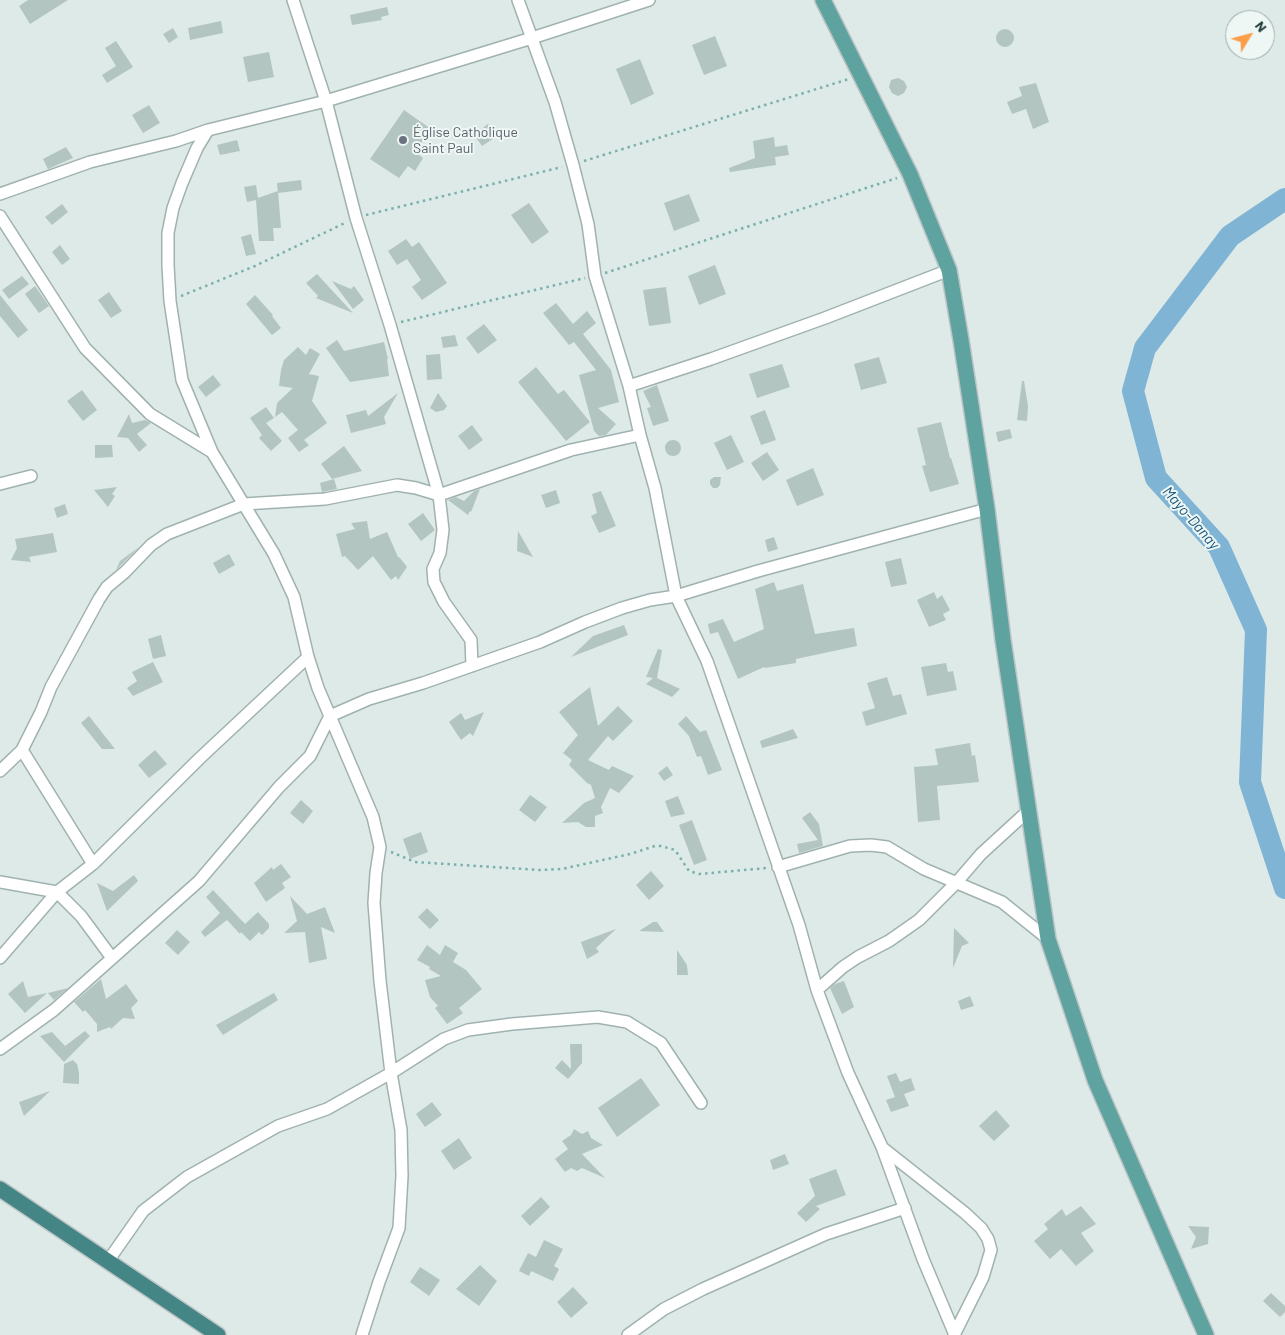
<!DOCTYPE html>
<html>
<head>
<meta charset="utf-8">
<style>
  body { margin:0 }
  #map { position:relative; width:1285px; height:1335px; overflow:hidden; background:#ddeae8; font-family:Barlow,sans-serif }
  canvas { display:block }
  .north { position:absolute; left:1225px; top:10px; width:50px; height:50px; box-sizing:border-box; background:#eef7f4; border:1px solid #9bacaa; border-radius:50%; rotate:53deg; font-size:14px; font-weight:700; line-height:20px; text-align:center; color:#1e3b3a }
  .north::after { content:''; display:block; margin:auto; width:18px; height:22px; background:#fb9e4a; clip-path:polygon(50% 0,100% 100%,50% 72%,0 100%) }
</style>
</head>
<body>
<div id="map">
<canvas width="1285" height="1335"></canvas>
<div class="north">N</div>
</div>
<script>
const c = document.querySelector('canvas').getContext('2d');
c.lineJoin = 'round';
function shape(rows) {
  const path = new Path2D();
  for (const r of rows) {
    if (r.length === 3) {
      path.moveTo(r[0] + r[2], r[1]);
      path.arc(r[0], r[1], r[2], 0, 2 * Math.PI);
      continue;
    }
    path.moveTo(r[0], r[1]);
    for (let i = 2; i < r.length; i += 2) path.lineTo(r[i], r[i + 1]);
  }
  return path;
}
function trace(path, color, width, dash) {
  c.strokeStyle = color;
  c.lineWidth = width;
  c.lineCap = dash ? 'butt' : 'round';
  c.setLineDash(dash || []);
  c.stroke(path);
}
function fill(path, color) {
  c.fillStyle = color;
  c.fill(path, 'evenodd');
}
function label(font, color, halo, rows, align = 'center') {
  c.font = font + ' Barlow,sans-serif';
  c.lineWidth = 4;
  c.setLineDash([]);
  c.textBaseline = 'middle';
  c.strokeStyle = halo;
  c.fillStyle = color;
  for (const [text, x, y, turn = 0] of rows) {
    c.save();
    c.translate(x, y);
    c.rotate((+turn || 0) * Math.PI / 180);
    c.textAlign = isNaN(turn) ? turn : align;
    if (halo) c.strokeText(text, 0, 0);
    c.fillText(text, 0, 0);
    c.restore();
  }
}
const river = shape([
  [1285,199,1230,236,1145,348,1133,391,1156,478,1219,547,1256,630,1250,782,1285,888]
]);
const building = shape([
  [28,0,68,0,30,24,19,6],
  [387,7,389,15,381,17,382,20,352,25,350,15],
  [221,21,223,33,190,40,188,28],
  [173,28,178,37,169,43,163,34],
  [1005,38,9],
  [715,36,727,66,704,75,692,45],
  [116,41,133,67,107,83,102,75,116,66,105,48],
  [269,52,274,77,248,82,243,57],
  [640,59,654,94,631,105,616,69],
  [898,78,904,81,907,87,904,93,898,96,892,93,889,87,891,80],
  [1036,83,1049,122,1033,129,1026,109,1012,114,1007,102,1022,96,1019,87],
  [149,105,160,123,143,133,132,115],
  [404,110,431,129,415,152,423,158,415,171,408,166,399,178,370,159],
  [488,124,497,136,482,146,474,135],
  [774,137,775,147,787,145,789,155,775,157,776,165,730,172,729,168,755,158,753,141],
  [237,140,240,151,220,155,217,145],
  [66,147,73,158,48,169,43,159],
  [301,180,302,190,278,193,277,183],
  [256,185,258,198,278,191,281,228,273,228,274,241,259,241,256,200,247,202,244,187],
  [689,194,700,221,674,231,664,203],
  [529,203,549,232,532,244,511,215],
  [62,204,68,212,52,225,45,217],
  [251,234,256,254,246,256,241,237],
  [406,239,412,247,419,242,447,283,422,300,412,287,421,280,407,259,397,265,388,251],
  [60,245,70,259,62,265,52,252],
  [715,265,726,294,699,305,688,276],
  [317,274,353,313,316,298,318,296,306,283],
  [22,276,29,284,9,299,2,290],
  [332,281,351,289,354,286,364,300,353,309],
  [35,286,49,306,39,313,25,294],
  [666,287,671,323,649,326,643,290],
  [109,292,122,311,111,318,98,300],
  [0,295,28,330,18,338,0,316],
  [255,295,273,315,272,316,281,328,272,335,246,304],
  [556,303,573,324,587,311,596,323,583,334,611,370,619,402,598,408,616,424,606,435,599,436,594,431,579,375,596,370,574,342,569,345,543,313],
  [484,324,497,340,478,354,466,338],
  [455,335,458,346,443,348,441,337],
  [337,340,344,351,384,342,388,359,387,359,389,376,350,382,326,348],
  [298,347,306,355,310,348,320,354,309,374,319,376,312,401,327,423,304,440,309,445,299,452,288,438,298,430,282,412,275,417,277,403,293,388,279,386,281,370,284,360],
  [440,354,442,379,427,380,426,355],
  [879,357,887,383,861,390,854,364],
  [782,364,790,387,757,398,749,374],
  [536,367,558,394,564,390,590,422,566,441,518,382],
  [213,375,221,385,206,397,198,387],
  [1022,381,1024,381,1028,406,1027,421,1017,420],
  [657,385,669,421,653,426,647,408,651,407,643,391],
  [82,390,97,410,83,421,67,401],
  [398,393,384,417,386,424,351,433,346,415,366,410,368,416],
  [438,393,447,406,444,410,436,412,430,408],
  [266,407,274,418,266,423,282,441,271,451,259,438,262,435,250,418],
  [765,410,776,440,761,445,750,416],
  [129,414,132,423,145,420,151,423,137,434,147,445,139,452,128,438,117,437],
  [941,422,950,458,951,458,959,484,930,492,922,466,926,465,917,428],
  [472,425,483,440,469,450,458,436],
  [1010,429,1012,438,998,442,996,432],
  [731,435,744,462,727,470,714,443],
  [673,448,8],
  [95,445,112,445,113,457,95,458],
  [344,446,362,471,332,479,321,464],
  [767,452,779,470,763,481,751,463],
  [813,468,824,495,797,506,786,480],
  [714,477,721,477,720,485,717,488,713,488,710,484,710,480],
  [334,479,337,489,322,492,320,483],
  [117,487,112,494,115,496,108,507,94,490],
  [480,489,471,512,470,511,468,515,448,500,456,497,464,501,474,491],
  [556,490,560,503,546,508,541,495],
  [601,491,616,526,599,533,591,516,597,513,592,494],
  [65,504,68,514,57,518,54,508],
  [423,513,435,530,421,541,408,524],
  [367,521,370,539,387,532,398,557,400,558,407,567,398,580,396,576,391,580,373,556,358,570,345,556,342,557,336,534,355,529,351,523],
  [518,531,533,557,517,551],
  [53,533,57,552,29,557,31,562,11,560,17,548,15,539],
  [774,537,778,549,768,552,765,540],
  [139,547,116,570,120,561],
  [229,554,235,565,219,574,213,563],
  [901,558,907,584,891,587,885,562],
  [774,582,777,591,803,584,815,634,854,628,857,646,796,659,796,663,765,668,764,667,738,679,718,632,710,634,708,624,723,619,734,642,764,629,755,589],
  [934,592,937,599,942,595,950,610,943,614,946,620,929,627,917,600],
  [624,625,628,635,571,657,593,636],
  [161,635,166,656,153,659,148,639],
  [658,649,662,650,657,678,680,689,672,697,646,684,653,678,646,677],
  [153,662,163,682,133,696,127,688,137,681,132,672],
  [946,663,948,672,953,671,957,690,927,696,921,667],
  [887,677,893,696,901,694,907,714,866,726,862,712,875,708,867,683],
  [590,687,598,726,618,706,633,721,613,741,608,736,588,760,609,770,612,766,634,776,619,793,610,788,601,807,603,813,595,816,595,827,586,827,578,822,562,823,584,803,595,798,591,785,587,783,569,765,572,760,563,753,578,735,559,712],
  [484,712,473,736,470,733,461,740,449,722,461,713,465,720],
  [89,716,115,749,102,749,81,723],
  [686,716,700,732,706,730,722,770,708,775,701,756,697,757,689,736,678,724],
  [793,729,798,738,762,748,760,741],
  [970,743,972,756,975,755,979,782,937,786,940,820,918,822,914,767,938,765,935,749],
  [155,750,167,764,149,778,138,765],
  [667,766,673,775,664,781,658,773],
  [530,795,547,807,535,822,519,810],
  [678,796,685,814,671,817,665,801],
  [301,800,313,811,303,824,290,813],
  [810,812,819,824,823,846,799,853,797,844,818,840,802,818],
  [692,820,707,860,694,865,679,825],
  [421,832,428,852,410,859,403,839],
  [281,864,291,877,282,883,285,888,266,902,254,883,272,867,273,870],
  [651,871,664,886,649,900,636,885],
  [134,875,138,881,107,911,97,883,113,891],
  [213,890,245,924,258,912,269,924,269,928,262,935,259,932,250,941,241,932,240,934,227,920,205,937,201,932,220,913,206,897],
  [290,896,307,914,325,907,335,933,321,927,327,959,309,963,305,932,284,933,297,921],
  [427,908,439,920,430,929,418,917],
  [653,922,657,922,664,932,639,931],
  [954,928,969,943,962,946,953,968],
  [616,929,596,948,599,952,587,959,581,942],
  [177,930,190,942,178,955,165,943],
  [427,945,440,955,445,945,458,953,453,962,466,970,482,989,459,1008,463,1013,447,1024,435,1008,438,1006,430,997,425,980,441,976,429,969,430,967,417,960],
  [677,950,687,965,688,975,677,975],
  [101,979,106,999,126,984,138,1001,131,1008,135,1019,123,1018,111,1029,110,1027,97,1032,97,1024,85,1010,83,1012,74,1002],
  [23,981,28,997,47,993,25,1013,8,994],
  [844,981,854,1007,842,1014,830,988,835,984],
  [68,988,54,1000,48,993],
  [274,993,278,1000,223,1035,216,1025],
  [970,996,974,1006,961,1010,958,1001],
  [85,1031,90,1036,64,1062,40,1036,52,1032,65,1046],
  [570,1044,582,1044,582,1063,568,1079,555,1068,562,1060,571,1069],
  [73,1060,77,1064,79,1073,79,1084,63,1083,64,1064],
  [896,1073,900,1082,911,1078,915,1090,904,1094,909,1106,891,1112,886,1100,895,1097,887,1076],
  [641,1078,660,1105,617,1137,598,1108],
  [50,1091,24,1116,19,1102],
  [432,1102,442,1115,425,1127,416,1114],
  [996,1110,1010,1126,994,1141,979,1126],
  [574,1129,582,1134,588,1131,591,1138,603,1145,582,1154,605,1178,582,1168,577,1171,571,1168,565,1172,555,1159,568,1149,562,1141,571,1135],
  [459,1138,472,1158,454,1170,441,1151],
  [785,1154,789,1164,773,1170,770,1160],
  [836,1169,846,1195,816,1206,820,1209,806,1222,797,1213,815,1196,809,1179],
  [541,1197,550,1207,530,1226,521,1216],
  [1081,1206,1096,1224,1081,1233,1094,1251,1076,1266,1061,1249,1050,1259,1034,1241,1048,1229,1044,1224,1062,1209,1066,1216],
  [1188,1226,1209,1227,1208,1244,1191,1249,1196,1237],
  [544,1240,563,1249,554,1266,559,1269,553,1281,531,1271,529,1276,519,1271,528,1253,536,1257],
  [480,1265,497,1281,479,1306,456,1289],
  [420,1267,440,1280,429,1296,410,1282],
  [573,1287,588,1303,571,1318,557,1302],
  [1271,1293,1285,1306,1285,1312,1280,1317,1263,1301]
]);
const path = shape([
  [584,161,849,79],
  [366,215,562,167],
  [605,273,897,178],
  [181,296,255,266,347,222],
  [401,322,585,278],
  [391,852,415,862,539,870,562,869,630,854,655,846,661,846,675,850,689,871,699,874,767,868]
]);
const minor = shape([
  [293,0,326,101,356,218,390,325,439,495,443,530,440,553,433,569,434,582,444,602,471,640,472,666],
  [518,0,555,102,573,165,588,224,595,276,629,386,640,435,655,488,676,596,707,661,799,925,817,990,848,1073,882,1147,923,1259,955,1335],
  [208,130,197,148,182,183,173,208,168,233,168,265,170,301,182,380,212,452],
  [0,194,90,162,176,141,208,130,326,101,532,38,649,0],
  [0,216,85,348,150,414,212,452,274,554,294,597,308,657,318,688,373,817,380,847,376,873,374,903,380,981,391,1073,401,1130,402,1176,399,1228,379,1282,362,1335],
  [629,386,711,359,825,318,949,270],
  [0,484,31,476],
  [22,750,93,864],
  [0,771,22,750,41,712,51,687,99,599,107,587,125,572,151,545,167,534,244,504,325,499,397,485,416,488,439,495,571,450,640,435],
  [778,867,850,846,871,845,887,847,924,869,1002,902,1048,939],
  [0,882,57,892,81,916,112,958],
  [0,958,57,892,93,864,200,758,308,657],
  [817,990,843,967,858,957,889,941,919,920,956,883,981,854,1028,811],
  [0,1049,54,1010,199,881,279,787,310,756,330,716,369,699,423,683,540,642,585,622,622,608,650,600,676,596,758,571,987,509],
  [884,1149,965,1213,981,1228,988,1239,991,1250,983,1277,954,1335],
  [108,1261,143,1211,187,1177,278,1126,327,1109,391,1073,444,1039,468,1030,512,1024,598,1017,627,1022,661,1043,701,1103],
  [628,1335,664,1309,703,1289,826,1234,905,1208]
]);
const primary = shape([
  [823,0,910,174,949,270,961,340,987,509,1003,640,1048,939,1095,1080,1206,1335]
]);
const trunk = shape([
  [0,1189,218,1335]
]);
const markers = [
  [403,140,5,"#6b7280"]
];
const worshipNames = [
  ["Église Catholique",413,132],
  ["Saint Paul",413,148]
];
const waterNames = [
  ["Mayo-Danay",1191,518,49]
];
trace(river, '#80b4d4', 22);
fill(building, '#b3c5c1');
trace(minor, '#a0b2b0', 14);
trace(primary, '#bcc4c4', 18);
trace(trunk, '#bcc4c4', 18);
trace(path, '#7bb0ac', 2.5, [2.5, 4]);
trace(minor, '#fff', 11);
trace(primary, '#5fa3a1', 15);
trace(trunk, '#448585', 15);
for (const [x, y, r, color] of markers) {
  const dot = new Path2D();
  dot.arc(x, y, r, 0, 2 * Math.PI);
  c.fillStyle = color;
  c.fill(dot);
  trace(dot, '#eef7f4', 2);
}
label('14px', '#5b616d', '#eef7f4', worshipNames, 'left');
label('italic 15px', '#15527a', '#eef7f4', waterNames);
</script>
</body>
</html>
